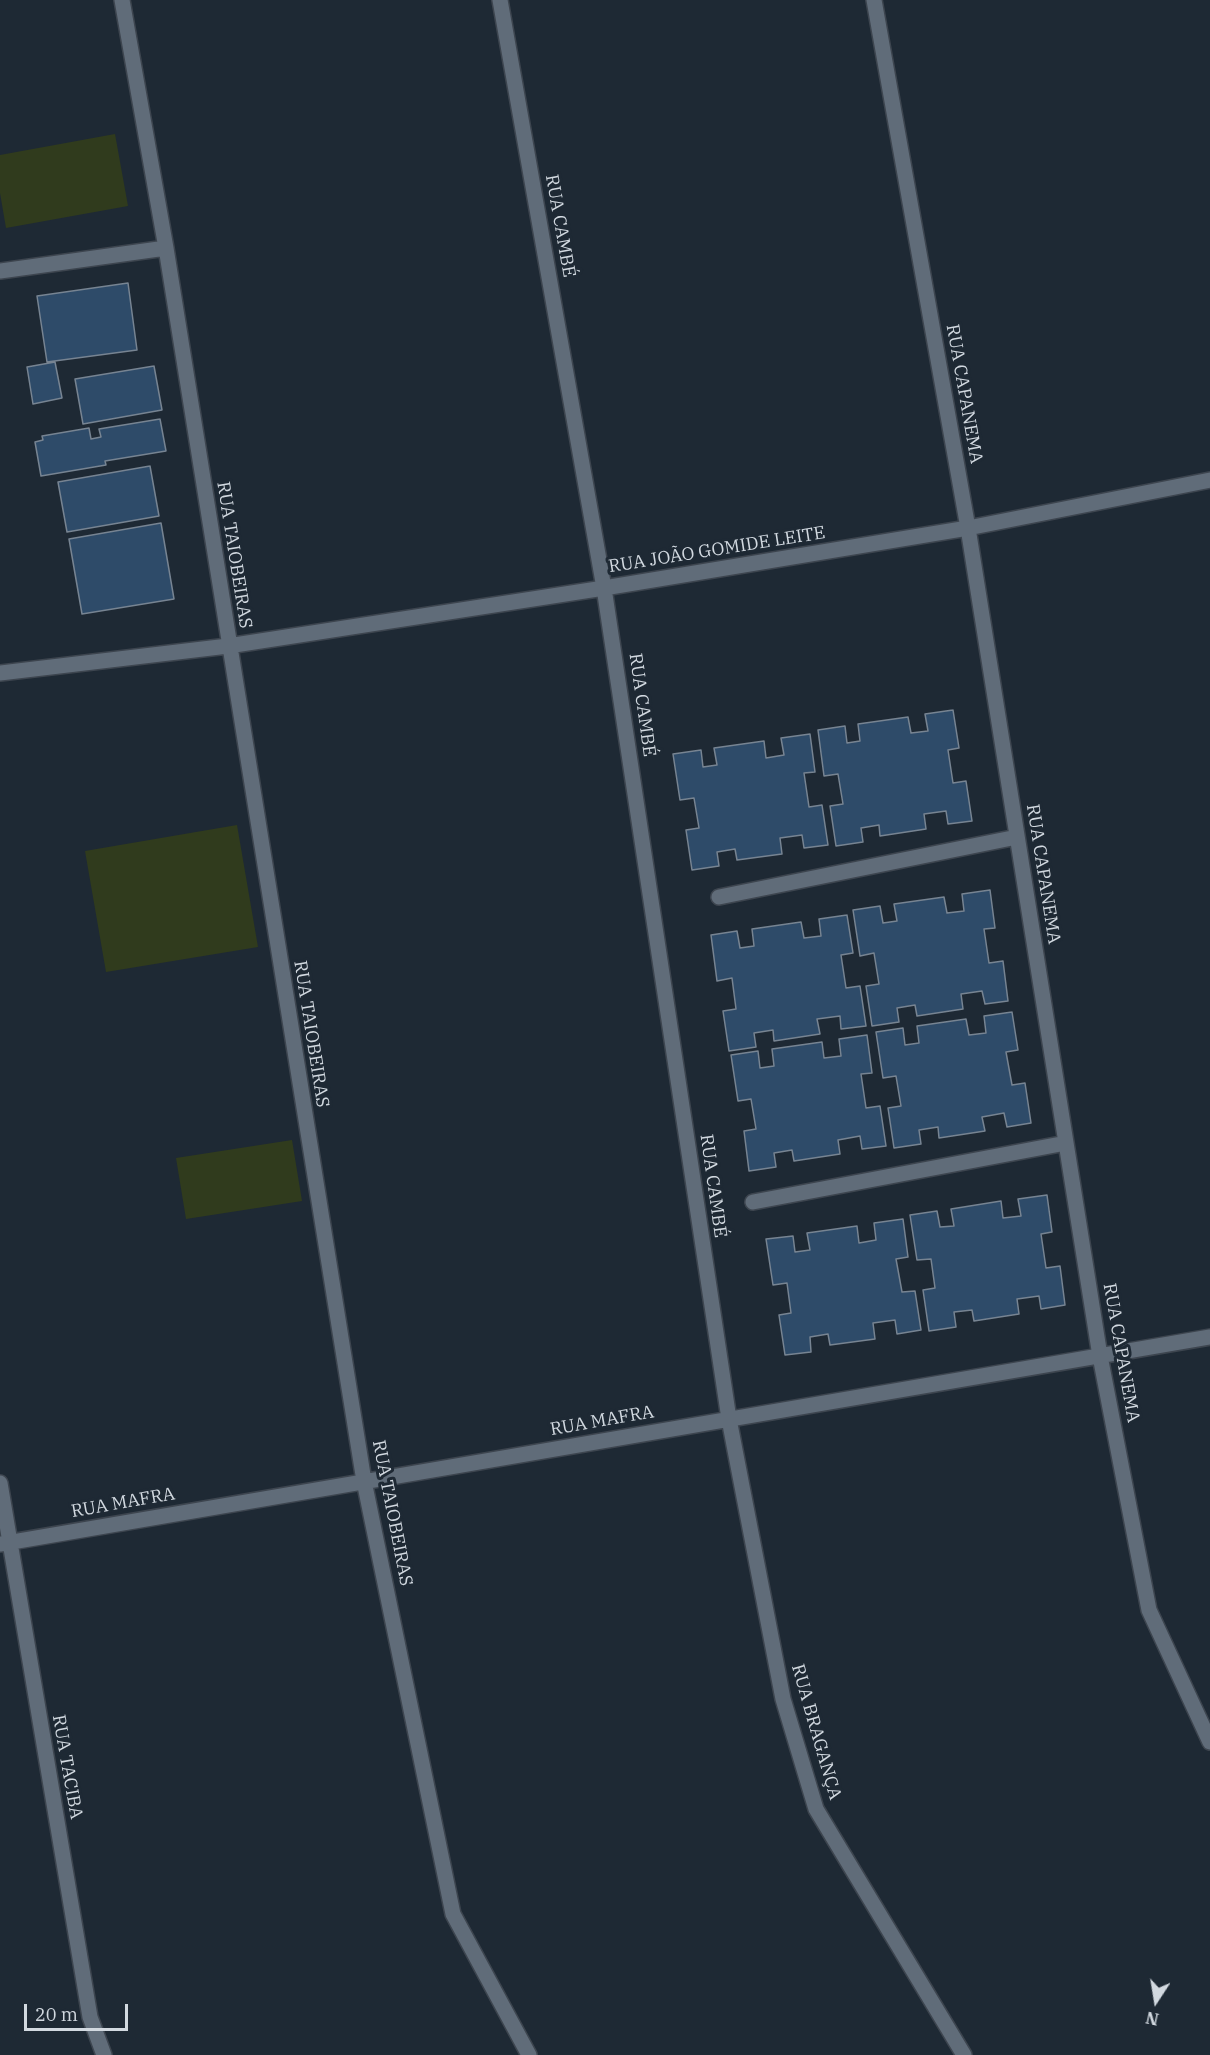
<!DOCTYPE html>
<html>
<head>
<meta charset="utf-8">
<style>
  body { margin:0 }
  #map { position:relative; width:1210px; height:2055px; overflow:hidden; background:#1e2934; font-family:"IBM Plex Serif",serif }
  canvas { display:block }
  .north { position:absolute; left:1126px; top:1971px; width:60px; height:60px; -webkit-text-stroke:4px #1e2934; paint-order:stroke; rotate:192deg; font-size:16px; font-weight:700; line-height:24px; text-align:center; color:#d2d9e0 }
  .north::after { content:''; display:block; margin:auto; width:21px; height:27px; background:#d2d9e0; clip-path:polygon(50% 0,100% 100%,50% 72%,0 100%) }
  .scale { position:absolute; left:24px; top:2004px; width:104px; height:27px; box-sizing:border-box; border:3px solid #d2d9e0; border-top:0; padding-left:8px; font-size:18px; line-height:21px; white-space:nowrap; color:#d2d9e0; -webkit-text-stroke:4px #1e2934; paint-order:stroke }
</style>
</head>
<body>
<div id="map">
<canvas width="1210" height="2055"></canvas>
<div class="north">N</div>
<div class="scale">20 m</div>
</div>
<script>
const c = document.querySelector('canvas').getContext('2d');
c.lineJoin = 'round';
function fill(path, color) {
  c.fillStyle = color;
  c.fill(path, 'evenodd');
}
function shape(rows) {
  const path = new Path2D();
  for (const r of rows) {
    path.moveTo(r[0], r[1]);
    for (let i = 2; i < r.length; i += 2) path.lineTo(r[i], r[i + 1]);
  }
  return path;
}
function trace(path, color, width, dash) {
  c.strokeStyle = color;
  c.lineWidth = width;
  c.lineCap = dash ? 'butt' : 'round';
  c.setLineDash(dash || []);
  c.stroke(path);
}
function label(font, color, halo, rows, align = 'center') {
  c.font = font + ' "IBM Plex Serif",serif';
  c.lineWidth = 6;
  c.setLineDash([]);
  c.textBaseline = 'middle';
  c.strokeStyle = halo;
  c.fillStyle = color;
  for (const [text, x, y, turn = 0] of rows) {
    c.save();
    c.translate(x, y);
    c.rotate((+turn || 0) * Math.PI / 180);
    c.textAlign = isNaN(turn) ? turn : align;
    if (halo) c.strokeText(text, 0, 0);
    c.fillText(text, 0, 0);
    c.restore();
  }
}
const green = shape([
  [115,134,128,206,6,228,0,193,0,155],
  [237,825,258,947,106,972,85,851],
  [292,1140,302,1201,186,1219,176,1158]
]);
const building = shape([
  [128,283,137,350,47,362,37,296,128,283],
  [55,362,62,398,33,404,27,367,55,362],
  [154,366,162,410,83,424,75,379,154,366],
  [160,419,166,451,105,461,106,465,41,476,35,442,43,440,42,436,89,428,91,439,101,437,99,429,160,419],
  [150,466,159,516,67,532,58,482,150,466],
  [161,523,174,599,82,614,69,539,161,523],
  [953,710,959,748,948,750,953,783,966,781,972,821,948,824,946,811,924,814,926,829,880,836,879,825,861,828,863,842,836,846,830,806,843,804,838,774,824,776,818,730,845,726,847,743,860,741,858,724,908,717,911,733,928,731,925,714,953,710],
  [810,734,815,772,804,773,809,807,822,805,828,845,804,848,802,835,780,838,782,854,737,860,735,849,717,852,719,866,692,870,686,830,699,828,694,798,680,800,673,754,701,750,703,767,717,765,714,748,764,741,766,758,784,755,781,738,810,734],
  [990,890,995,928,984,929,989,963,1003,961,1008,1001,985,1004,982,991,961,994,963,1009,917,1016,915,1005,897,1008,899,1022,872,1026,866,986,879,984,874,953,860,956,853,910,880,906,883,923,897,921,894,904,944,897,947,913,964,911,962,894,990,890],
  [847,915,853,953,841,955,846,988,860,986,866,1026,841,1029,840,1016,817,1019,820,1034,774,1041,773,1030,754,1033,756,1047,729,1051,723,1011,736,1009,732,978,717,981,711,935,737,931,740,948,754,946,752,929,801,922,804,938,821,936,819,919,847,915],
  [1012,1012,1018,1050,1006,1052,1012,1085,1025,1083,1031,1123,1007,1127,1004,1113,982,1117,985,1131,939,1138,938,1127,919,1130,921,1144,894,1148,888,1108,901,1106,896,1076,883,1078,876,1032,903,1028,905,1045,919,1043,917,1026,966,1019,969,1035,986,1033,984,1016,1012,1012],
  [867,1035,872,1073,861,1074,866,1108,880,1106,886,1146,862,1149,860,1136,838,1140,840,1154,794,1161,792,1150,774,1153,776,1167,749,1171,744,1131,756,1129,751,1099,738,1101,731,1055,758,1051,760,1068,774,1066,772,1049,822,1042,824,1058,841,1056,839,1039,867,1035],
  [1047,1195,1052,1232,1041,1234,1046,1268,1060,1266,1065,1305,1041,1309,1039,1296,1017,1299,1019,1314,974,1321,972,1310,954,1312,956,1327,929,1331,923,1290,935,1288,931,1259,917,1260,910,1215,937,1211,940,1227,954,1226,951,1209,1001,1201,1003,1218,1021,1216,1018,1199,1047,1195],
  [903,1219,908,1257,896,1259,902,1292,915,1291,921,1330,897,1334,895,1320,873,1323,875,1339,830,1345,828,1334,810,1337,811,1352,785,1355,779,1315,791,1313,787,1283,773,1285,766,1239,793,1236,795,1252,810,1250,807,1233,857,1226,859,1243,876,1240,874,1223,903,1219]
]);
const minor = shape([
  [122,0,166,248,364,1481,453,1914,529,2055],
  [500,0,604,588,729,1419,783,1699,816,1809,964,2055],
  [874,0,968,528,1100,1356,1149,1610,1210,1742],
  [0,271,166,248],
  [0,673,228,646,604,588,968,528,1210,480],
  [719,897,1017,837],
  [753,1202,1066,1143],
  [0,1483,90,2017,104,2055],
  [0,1544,1210,1337]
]);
const streetNames = [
  ["RUA CAMBÉ",560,226,80],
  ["RUA CAPANEMA",964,394,80],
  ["RUA JOÃO GOMIDE LEITE",717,550,-9],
  ["RUA TAIOBEIRAS",234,555,81],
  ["RUA CAMBÉ",642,705,82],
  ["RUA CAPANEMA",1043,874,81],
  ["RUA TAIOBEIRAS",311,1034,81],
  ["RUA CAMBÉ",713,1186,82],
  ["RUA CAPANEMA",1121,1353,80],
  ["RUA MAFRA",602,1421,-10],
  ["RUA MAFRA",123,1503,-10],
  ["RUA TAIOBEIRAS",392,1513,79],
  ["RUA BRAGANÇA",816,1732,74],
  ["RUA TACIBA",67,1767,80]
];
fill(green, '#303b1d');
fill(building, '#2e4b69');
trace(building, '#778492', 1.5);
trace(minor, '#3d454f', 18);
trace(minor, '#606c79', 15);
label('18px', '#d2d9e0', '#1e2934', streetNames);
</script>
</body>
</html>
